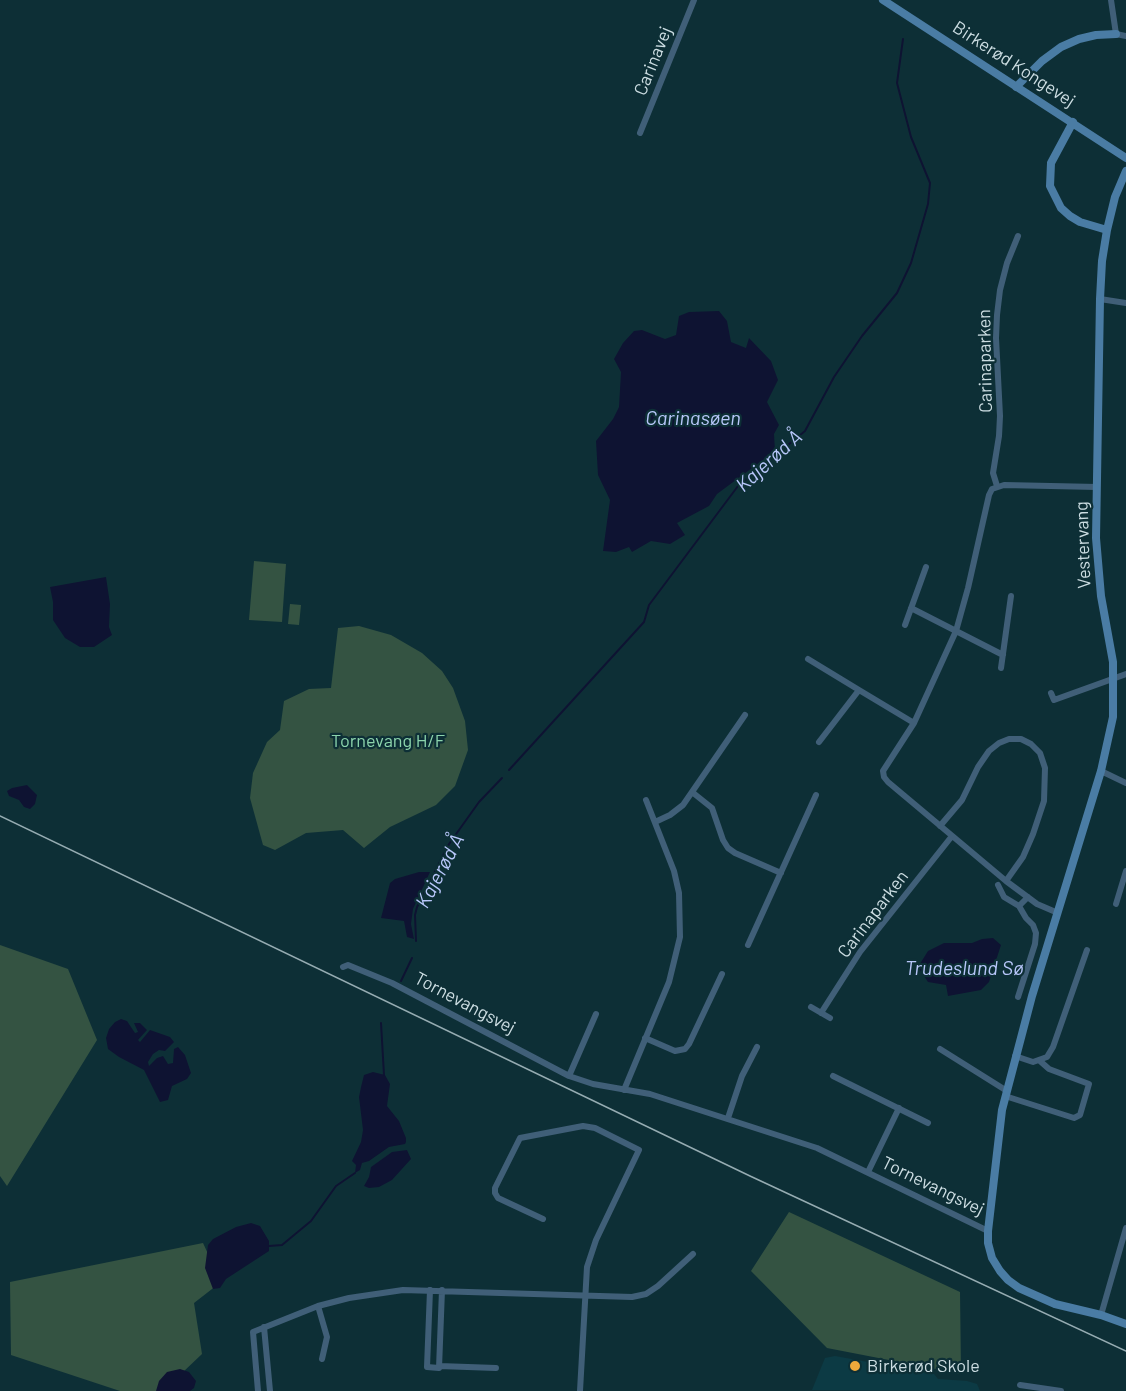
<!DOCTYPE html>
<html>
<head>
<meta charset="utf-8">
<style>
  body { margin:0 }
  canvas { display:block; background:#0d2f36 }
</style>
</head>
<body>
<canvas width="1126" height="1391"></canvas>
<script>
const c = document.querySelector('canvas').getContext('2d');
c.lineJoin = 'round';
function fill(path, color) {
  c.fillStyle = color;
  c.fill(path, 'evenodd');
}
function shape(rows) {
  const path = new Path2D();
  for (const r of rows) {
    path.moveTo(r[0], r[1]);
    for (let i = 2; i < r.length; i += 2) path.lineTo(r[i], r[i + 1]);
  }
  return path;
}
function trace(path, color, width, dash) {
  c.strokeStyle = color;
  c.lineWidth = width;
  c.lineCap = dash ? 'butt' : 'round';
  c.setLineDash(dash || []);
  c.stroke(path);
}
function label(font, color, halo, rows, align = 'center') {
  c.font = font + ' Barlow,sans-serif';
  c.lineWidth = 4.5;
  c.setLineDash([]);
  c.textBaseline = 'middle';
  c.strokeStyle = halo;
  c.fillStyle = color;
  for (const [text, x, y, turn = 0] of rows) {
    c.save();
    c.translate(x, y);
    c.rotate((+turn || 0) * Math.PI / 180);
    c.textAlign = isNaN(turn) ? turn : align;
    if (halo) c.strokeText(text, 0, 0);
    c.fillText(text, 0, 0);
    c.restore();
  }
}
const built = shape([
  [835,1356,934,1374,938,1379,967,1381,977,1384,980,1391,812,1390,825,1358]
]);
const green = shape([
  [254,561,286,564,282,622,249,620],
  [290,604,301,605,299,625,288,624],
  [359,626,391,635,422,653,442,671,453,688,465,721,468,750,455,786,436,805,390,827,364,848,343,830,306,833,275,850,263,845,250,798,253,773,267,742,280,730,284,701,309,689,331,688,338,628],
  [0,945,68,969,97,1040,7,1186,0,1176],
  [789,1212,960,1292,961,1374,827,1348,751,1271],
  [203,1243,221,1282,194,1303,202,1354,163,1391,120,1391,11,1355,10,1282]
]);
const water = shape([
  [719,311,727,321,731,342,746,348,749,338,771,361,778,380,767,402,779,425,774,434,775,451,717,494,709,506,677,523,685,535,670,544,651,541,632,552,629,547,616,552,603,551,610,500,598,475,596,441,613,419,619,407,621,372,614,359,623,343,634,331,642,330,665,339,676,335,679,316,689,312],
  [106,577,110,604,109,627,112,635,94,647,80,647,65,638,53,620,53,602,50,587],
  [27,785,37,795,35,804,30,809,24,807,19,800,9,796,7,791,12,788],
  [419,872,430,872,413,909,411,924,414,939,407,937,404,921,381,918,390,883,395,879],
  [993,938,1001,945,989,982,981,990,948,996,946,985,928,982,918,967,928,951,944,943,972,943,982,939],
  [121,1019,127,1021,135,1033,138,1032,134,1023,140,1023,147,1030,138,1040,140,1042,150,1030,170,1037,174,1042,165,1051,159,1050,153,1054,148,1062,149,1066,157,1058,163,1056,168,1064,173,1063,174,1049,178,1047,185,1055,191,1073,187,1079,172,1086,168,1100,160,1102,144,1070,119,1057,108,1049,106,1038,109,1029,115,1022],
  [373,1072,385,1075,390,1084,387,1106,399,1121,406,1138,406,1142,405,1144,389,1147,369,1161,362,1163,360,1170,355,1173,356,1165,352,1161,361,1142,363,1130,359,1097,361,1087,364,1075],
  [407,1150,411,1159,392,1180,379,1187,369,1188,364,1186,369,1177,371,1167,392,1152],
  [251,1223,260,1226,269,1241,269,1251,226,1279,220,1288,213,1289,205,1268,208,1245,213,1239,236,1227],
  [180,1369,189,1372,196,1381,194,1388,190,1391,156,1391,159,1381,167,1372]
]);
const stream = shape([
  [509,770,644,622,649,605,738,486,805,431,834,377,862,336,897,293,911,263,928,204,930,183,911,137,897,83,903,39],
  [416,941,415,915,417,907,449,844,479,802,502,778],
  [401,981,412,958],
  [381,1023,384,1075],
  [269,1246,282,1245,311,1221,336,1186,355,1173]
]);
const street = shape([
  [1111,0,1116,34,1126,36],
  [640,133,694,0],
  [1100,299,1126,303],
  [997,486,993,473,999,436,1000,416,996,338,997,315,1000,290,1007,263,1018,236],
  [911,608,1003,655],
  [905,625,926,567],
  [808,659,859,690],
  [1001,668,1011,596],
  [1051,693,1054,700,1126,674],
  [819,742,859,690,914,723],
  [1101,771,1126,783],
  [692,792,712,808,723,840,728,848,735,853,781,873],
  [655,822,670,815,683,805,745,715],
  [940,826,962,800,978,767,989,751,999,743,1009,739,1021,739,1031,744,1040,753,1045,768,1044,801,1033,834,1023,857,1006,881],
  [998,885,1004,897,1019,906,1028,897],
  [1116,904,1126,871],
  [1058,913,1037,904,1006,881,888,782,884,777,883,771,914,723,956,631,968,588,989,495,992,489,1004,485,1097,487],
  [748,945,816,795],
  [343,967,348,965,392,983,569,1076,593,1084,650,1094,817,1148,988,1231],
  [1018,997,1035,944,1036,933,1033,925,1026,918,1019,906],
  [811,1007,830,1018],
  [821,1013,860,952,952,836],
  [645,1038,675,1051,685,1049,689,1044,722,974],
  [940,1049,1007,1091],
  [1015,1056,1033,1062,1047,1057,1053,1047,1087,950],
  [569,1076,596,1014],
  [833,1076,928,1123],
  [624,1090,669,982,680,937,679,893,674,871,646,800],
  [1005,1096,1074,1118,1080,1115,1089,1084,1049,1069,1040,1061],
  [728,1118,742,1076,757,1047],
  [868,1172,899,1108],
  [543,1219,498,1198,495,1193,495,1188,520,1138,583,1126,595,1128,639,1150,596,1240,587,1267,580,1391],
  [430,1290,427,1367,439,1368,442,1290],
  [318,1306,327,1337,322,1359],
  [1101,1315,1126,1228],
  [264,1327,270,1391],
  [439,1366,496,1368],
  [1020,1385,1061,1391],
  [258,1391,253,1332,318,1306,349,1298,403,1290,632,1297,646,1294,658,1286,693,1254]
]);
const secondary = shape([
  [883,0,1126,158],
  [1016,87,1042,61,1061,47,1079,39,1096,35,1116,34],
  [1073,122,1051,163,1050,186,1061,208,1070,216,1080,222,1107,230],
  [1126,171,1115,197,1107,230,1102,261,1100,299,1096,538,1101,596,1113,662,1113,717,1101,771,1032,996,1002,1110,988,1231,988,1243,992,1258,1000,1271,1008,1280,1019,1288,1055,1304,1101,1315,1126,1324]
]);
const tram = shape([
  [0,816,750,1176,1126,1351]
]);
const markers = [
  [855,1366,6,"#eda83b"]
];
const streetNames = [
  ["Carinavej",653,61,-68],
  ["Birkerød Kongevej",1014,64,33],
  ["Carinaparken",985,361,-91],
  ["Vestervang",1083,545,-92],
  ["Carinaparken",873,914,-53],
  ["Tornevangsvej",465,1003,28],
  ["Tornevangsvej",933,1186,26]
];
const parkNames = [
  ["Tornevang H/F",388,741]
];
const poiNames = [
  ["Birkerød Skole",867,1366]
];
const waterNames = [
  ["Carinasøen",693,418],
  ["Kajerød Å",769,461,-42],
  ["Kajerød Å",440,871,-62],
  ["Trudeslund Sø",964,968]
];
fill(built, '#0c3a44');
fill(green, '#345342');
fill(water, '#0e1332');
trace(stream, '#0e1332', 2);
trace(street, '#405f78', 6);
trace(secondary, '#4a7ca4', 8);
trace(tram, '#96acb2', 1.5);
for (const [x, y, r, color] of markers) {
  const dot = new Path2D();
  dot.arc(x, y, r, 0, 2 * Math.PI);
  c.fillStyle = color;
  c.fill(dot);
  trace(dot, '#0d2f36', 2);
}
label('18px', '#ccdde2', '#0d2f36', streetNames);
label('18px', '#8cd4ac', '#0d2f36', parkNames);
label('18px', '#ccdde2', '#0d2f36', poiNames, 'left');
label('italic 20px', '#b8c7fa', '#0d2f36', waterNames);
</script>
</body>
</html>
